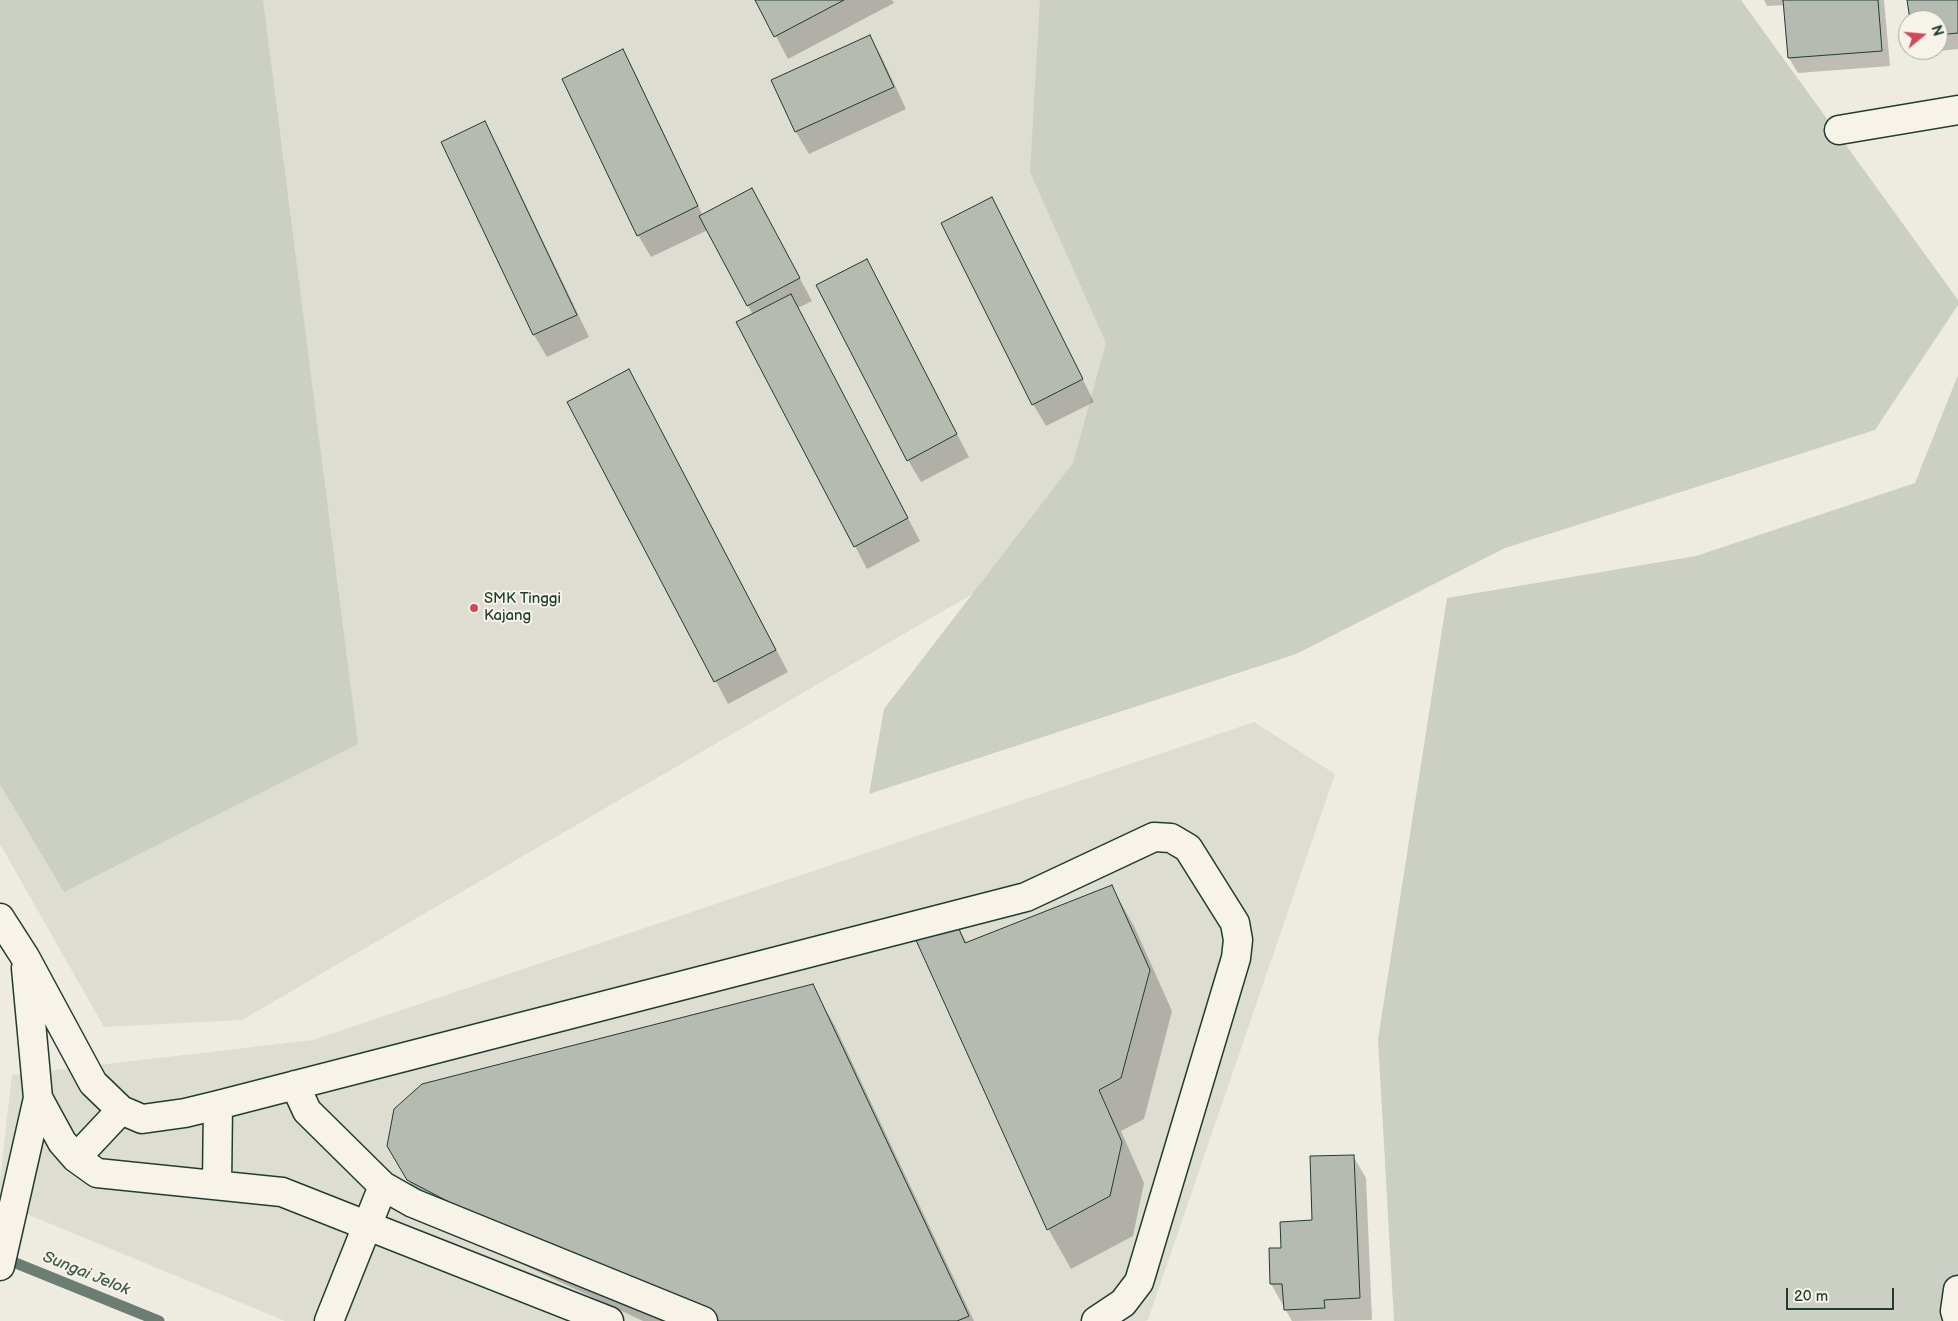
<!DOCTYPE html>
<html>
<head>
<meta charset="utf-8">
<style>
  body { margin:0 }
  #map { position:relative; width:1958px; height:1321px; overflow:hidden; background:#eeece1; font-family:"Balsamiq Sans",sans-serif }
  canvas { display:block }
  .north { position:absolute; left:1898px; top:10px; width:50px; height:50px; box-sizing:border-box; background:#f7f3e8; border:1px solid #a1aaa0; border-radius:50%; rotate:73deg; font-size:14px; font-weight:700; line-height:20px; text-align:center; color:#1f3d34 }
  .north::after { content:''; display:block; margin:auto; width:18px; height:22px; background:#d1495b; clip-path:polygon(50% 0,100% 100%,50% 72%,0 100%) }
  .scale { position:absolute; left:1786px; top:1288px; width:108px; height:22px; box-sizing:border-box; border:2px solid #1f3d34; border-top:0; padding-left:6px; font-size:15px; line-height:18px; white-space:nowrap; color:#1f3d34; -webkit-text-stroke:4px #f7f3e8; paint-order:stroke }
</style>
</head>
<body>
<div id="map">
<canvas width="1958" height="1321"></canvas>
<div class="north">N</div>
<div class="scale">20 m</div>
</div>
<script>
const c = document.querySelector('canvas').getContext('2d');
c.lineJoin = 'round';
function fill(path, color) {
  c.fillStyle = color;
  c.fill(path, 'evenodd');
}
function shape(rows) {
  const path = new Path2D();
  for (const r of rows) {
    path.moveTo(r[0], r[1]);
    for (let i = 2; i < r.length; i += 2) path.lineTo(r[i], r[i + 1]);
  }
  return path;
}
function trace(path, color, width, dash) {
  c.strokeStyle = color;
  c.lineWidth = width;
  c.lineCap = dash ? 'butt' : 'round';
  c.setLineDash(dash || []);
  c.stroke(path);
}
function label(font, color, halo, rows, align = 'center') {
  c.font = font + ' "Balsamiq Sans",sans-serif';
  c.lineWidth = 4;
  c.setLineDash([]);
  c.textBaseline = 'middle';
  c.strokeStyle = halo;
  c.fillStyle = color;
  for (const [text, x, y, turn = 0] of rows) {
    c.save();
    c.translate(x, y);
    c.rotate((+turn || 0) * Math.PI / 180);
    c.textAlign = isNaN(turn) ? turn : align;
    if (halo) c.strokeText(text, 0, 0);
    c.fillText(text, 0, 0);
    c.restore();
  }
}
const built = shape([
  [0,0,1303,0,1353,372,242,1020,104,1027,0,844],
  [1254,722,1335,774,1148,1320,1145,1321,285,1321,0,1203,0,1180,12,1075,313,1040]
]);
const green = shape([
  [0,0,263,0,358,744,64,892,0,784],
  [1040,0,1741,0,1958,300,1958,305,1875,430,1505,548,1296,654,869,794,884,709,1073,463,1106,343,1030,172],
  [1958,375,1958,1321,1394,1321,1378,1039,1447,598,1696,556,1915,483]
]);
const shadow = shape([
  [757,0,892,0,894,3,788,59],
  [1764,0,1884,0,1890,66,1798,73,1789,58,1785,5,1767,6],
  [1909,0,1958,0,1958,49,1922,53,1920,50,1938,50,1938,20,1911,20],
  [870,36,882,58,906,109,809,154,796,132],
  [622,51,635,73,703,216,764,212,812,301,798,308,920,541,867,569,855,546,753,315,708,230,651,257,638,235],
  [484,123,497,145,589,337,547,357,534,335,442,143],
  [992,199,1004,221,1094,402,1046,426,1033,404],
  [866,260,969,457,921,482,908,460],
  [641,393,788,672,728,704,568,402],
  [1111,886,1134,926,1172,1011,1144,1119,1121,1131,1144,1183,1133,1236,1071,1269,1049,1230,916,939,956,924,967,943],
  [812,986,835,1026,974,1321,643,1321,475,1242,431,1220,389,1146],
  [1353,1156,1366,1178,1372,1320,1292,1321,1271,1284,1270,1250,1282,1249,1314,1221]
]);
const stream = shape([
  [1,1257,159,1321]
]);
const building = shape([
  [755,0,844,0,774,37,755,0],
  [1783,0,1878,0,1882,51,1788,58,1783,0],
  [1907,0,1958,0,1958,33,1938,35,1938,20,1910,20,1907,0],
  [870,35,894,87,795,132,771,80,870,35],
  [623,49,698,206,637,236,562,79,623,49],
  [485,121,577,315,533,335,441,142,485,121],
  [752,188,800,278,747,306,699,216,752,188],
  [992,197,1083,379,1032,405,941,223,992,197],
  [867,259,957,434,907,461,816,285,867,259],
  [791,294,908,518,854,547,736,322,791,294],
  [629,369,776,650,714,682,567,402,629,369],
  [1112,885,1150,970,1121,1078,1099,1090,1122,1142,1110,1196,1047,1230,915,938,956,922,965,943,1112,885],
  [813,984,969,1316,957,1321,703,1321,451,1203,407,1180,387,1146,394,1109,422,1084,813,984],
  [1354,1155,1360,1298,1324,1300,1325,1308,1284,1310,1282,1284,1270,1284,1269,1248,1281,1248,1280,1222,1312,1220,1310,1156,1354,1155]
]);
const minor = shape([
  [1839,130,1958,110],
  [0,918,25,957,93,1083,121,1110,142,1119,185,1113,218,1105,1026,897,1154,837,1171,838,1188,848,1235,923,1238,940,1236,958,1139,1282,1123,1303,1096,1321],
  [26,968,38,1098,62,1142,76,1158,97,1173,282,1192,609,1321],
  [295,1085,307,1111,383,1186,413,1203,703,1321],
  [76,1158,121,1110],
  [217,1185,218,1105],
  [0,1266,38,1098],
  [329,1321,383,1186],
  [1958,1321,1955,1311,1958,1290]
]);
const markers = [
  [474,608,5,"#d1495b"]
];
const poiNames = [
  ["SMK Tinggi",484,599],
  ["Kajang",484,616]
];
const waterNames = [
  ["Sungai Jelok",86,1274,22]
];
fill(built, '#ddddd2');
fill(green, '#cccfc4');
fill(shadow, '#0003');
trace(stream, '#6c7e74', 11);
fill(building, '#b5bbb0');
trace(building, '#1f3d34', 1);
trace(minor, '#1f3d34', 31);
trace(minor, '#f7f3e8', 28);
for (const [x, y, r, color] of markers) {
  const dot = new Path2D();
  dot.arc(x, y, r, 0, 2 * Math.PI);
  c.fillStyle = color;
  c.fill(dot);
  trace(dot, '#f7f3e8', 2);
}
label('15px', '#1f3d34', '#f7f3e8', poiNames, 'left');
label('italic 16px', '#3f584f', '#f7f3e8', waterNames);
</script>
</body>
</html>
